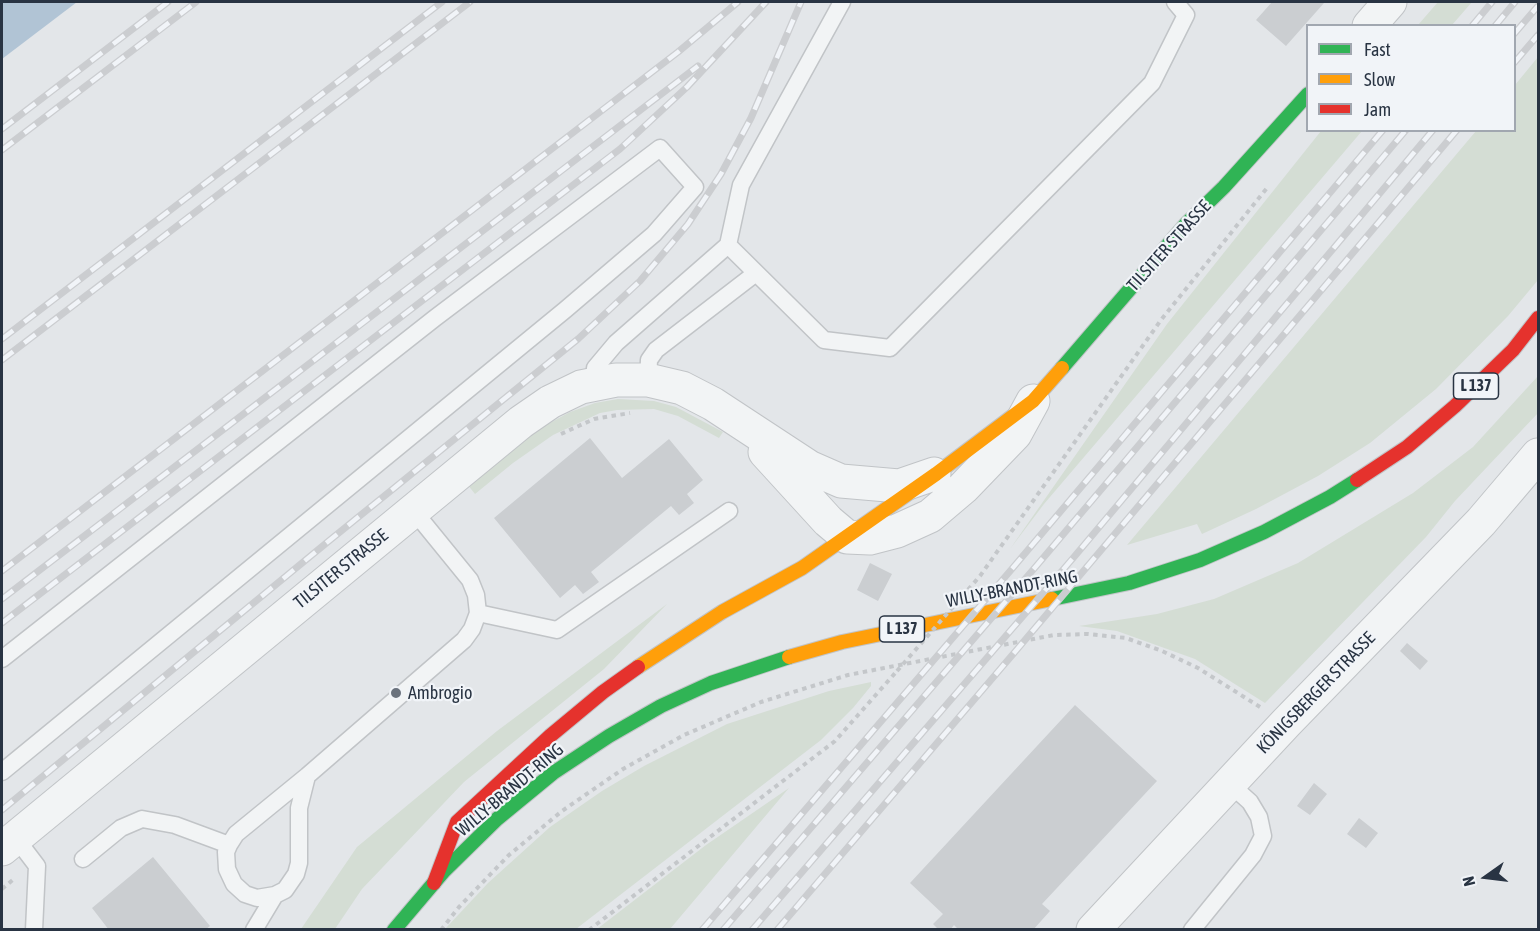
<!DOCTYPE html>
<html>
<head>
<meta charset="utf-8">
<style>
  body { margin:0 }
  #map { position:relative; width:1540px; height:931px; overflow:hidden; background:#e3e6e9; font-family:"Asap Condensed",sans-serif }
  canvas { display:block }
  .frame { position:absolute; inset:0; border:3px solid #293443; pointer-events:none }
  .legend { position:absolute; left:1306px; top:24px; width:210px; height:108px; box-sizing:border-box; background:#f1f4f8; border:2px solid #a1a7b0; margin:0; padding:8px 10px; list-style:none; font-size:18px; color:#293443 }
  .legend li { display:flex; align-items:center; gap:12px; height:30px }
  .legend b { width:30px; border:2px solid #a1a7b0 }
  .north { position:absolute; left:1456px; top:847px; width:60px; height:60px; -webkit-text-stroke:4px #f1f4f8; paint-order:stroke; rotate:256deg; font-size:16px; font-weight:700; line-height:24px; text-align:center; color:#293443 }
  .north::after { content:''; display:block; margin:auto; width:21px; height:27px; background:#293443; clip-path:polygon(50% 0,100% 100%,50% 72%,0 100%) }
</style>
</head>
<body>
<div id="map">
<canvas width="1540" height="931"></canvas>
<div class="frame"></div>
<ul class="legend">
<li><b style="height:8px;background:#30b455"></b>Fast</li>
<li><b style="height:8px;background:#ff9f0a"></b>Slow</li>
<li><b style="height:8px;background:#e5322d"></b>Jam</li>
</ul>
<div class="north">N</div>
</div>
<script>
const c = document.querySelector('canvas').getContext('2d');
c.lineJoin = 'round';
function fill(path, color) {
  c.fillStyle = color;
  c.fill(path, 'evenodd');
}
function shape(rows) {
  const path = new Path2D();
  for (const r of rows) {
    path.moveTo(r[0], r[1]);
    for (let i = 2; i < r.length; i += 2) path.lineTo(r[i], r[i + 1]);
  }
  return path;
}
function trace(path, color, width, dash) {
  c.strokeStyle = color;
  c.lineWidth = width;
  c.lineCap = dash ? 'butt' : 'round';
  c.setLineDash(dash || []);
  c.stroke(path);
}
function label(font, color, halo, rows, align = 'center') {
  c.font = font + ' "Asap Condensed",sans-serif';
  c.lineWidth = 4.5;
  c.setLineDash([]);
  c.textBaseline = 'middle';
  c.strokeStyle = halo;
  c.fillStyle = color;
  for (const [text, x, y, turn = 0] of rows) {
    c.save();
    c.translate(x, y);
    c.rotate((+turn || 0) * Math.PI / 180);
    c.textAlign = isNaN(turn) ? turn : align;
    if (halo) c.strokeText(text, 0, 0);
    c.fillText(text, 0, 0);
    c.restore();
  }
}
const green = shape([
  [1438,2,1472,2,1452,25,1418,25],
  [1538,57,1538,280,1508,316,1436,389,1370,443,1318,476,1256,509,1202,534,1197,524,1127,545,1476,131,1514,130,1515,85],
  [1321,131,1362,131,1044,504,1010,549,1167,324],
  [1538,376,1538,413,1455,501,1426,537,1265,703,1195,659,1117,631,1079,626,1157,614,1214,599,1298,563,1413,493,1473,447],
  [618,399,654,401,676,407,723,432,719,438,678,416,654,409,617,410,600,413,553,435,513,463,475,494,467,484,524,439,548,424,570,412,595,403],
  [667,604,604,669,464,782,362,889,335,929,301,929,357,847,497,731],
  [871,682,871,686,853,708,821,740,576,929,445,929,488,883,550,827,602,791,644,766,727,724,829,691],
  [789,788,670,929,597,929,706,845]
]);
const water = shape([
  [2,2,77,2,2,59]
]);
const building = shape([
  [1272,2,1322,2,1324,3,1286,46,1256,20],
  [590,438,622,478,669,439,703,480,687,494,694,503,679,515,671,506,591,572,599,582,583,594,575,585,560,598,494,518],
  [870,563,892,574,878,601,857,590],
  [1407,643,1428,661,1420,670,1400,651],
  [1075,705,1157,781,1042,904,1050,911,1033,930,959,930,954,925,950,930,939,930,933,924,943,914,910,883],
  [1314,783,1327,794,1310,815,1297,806],
  [1359,818,1378,833,1366,848,1347,834],
  [153,857,210,926,205,930,109,930,92,908]
]);
const path = shape([
  [561,434,594,419,630,413],
  [980,576,1161,320,1267,188],
  [2,889,15,878],
  [441,930,459,907,509,855,562,811,623,769,684,735,761,702,848,675,1054,635,1088,634,1126,638,1162,651,1198,668,1260,707],
  [589,930,835,741,897,671]
]);
const lane = shape([
  [842,2,741,185,728,245,824,340,890,348,1152,83,1186,15,1175,2],
  [648,380,649,360,656,350,756,273],
  [597,384,595,368,616,343,728,245],
  [478,613,557,630,729,511],
  [2,659,435,318,660,148,695,187,654,234,565,310,2,772],
  [307,776,299,808,299,863,296,874,285,890,275,895,257,898,245,894,234,884,227,869,226,852,229,845,236,834,307,776,464,640,472,629,478,613,476,595,470,580,413,510],
  [15,837,37,866,34,930],
  [83,859,121,828,142,819,175,825,229,845],
  [254,930,275,895],
  [1192,930,1253,855,1263,836,1259,817,1250,802,1229,783]
]);
const street = shape([
  [1369,26,1390,2],
  [765,452,828,521,847,537,870,538,897,531,930,516,963,488,1015,434,1033,401],
  [2,849,521,422,550,402,581,387,616,380,648,380,682,388,713,404,809,467,841,481,899,486,934,474],
  [1093,930,1286,723,1481,522,1538,455]
]);
const fast = shape([
  [1062,368,1186,224,1224,187,1308,94],
  [1052,599,1129,583,1200,560,1264,532,1330,497,1357,480],
  [394,930,444,871,497,819,553,773,609,736,661,706,711,683,789,657]
]);
const slow = shape([
  [789,657,842,642,1052,599],
  [638,667,722,612,802,568,936,474,1033,401,1062,368]
]);
const jam = shape([
  [1357,480,1407,447,1455,406,1513,350,1538,318],
  [434,883,457,822,550,736,603,692,638,667]
]);
const rail = shape([
  [1472,26,1492,2],
  [1495,26,1515,2],
  [1514,34,1538,6],
  [1514,63,1538,35],
  [2,129,168,2],
  [2,150,196,2],
  [2,339,442,2],
  [2,360,470,2],
  [2,571,678,52,738,2],
  [2,599,698,66],
  [2,623,620,149,687,87,766,2],
  [2,810,330,540,578,339,640,281,688,224,721,174,751,118,801,2],
  [702,930,1011,570,1383,130],
  [723,930,1038,564,1406,130],
  [752,930,1074,557,1433,130],
  [777,930,1014,653,1457,130]
]);
const pathBridge = shape([
  [897,671,980,576]
]);
const markers = [
  [396,693,6,"#6a727d"]
];
const shields = [
  [1476,386,45],
  [902,629,45]
];
const shieldNames = [
  ["L 137",1476,386],
  ["L 137",902,629]
];
const streetNames = [
  ["TILSITER STRASSE",1169,246,-48],
  ["TILSITER STRASSE",341,569,-39],
  ["WILLY-BRANDT-RING",1012,589,-11],
  ["KÖNIGSBERGER STRASSE",1316,693,-46],
  ["WILLY-BRANDT-RING",510,790,-40]
];
const poiNames = [
  ["Ambrogio",408,693]
];
fill(green, '#d4ddd4');
fill(water, '#b1c4d5');
fill(building, '#cbced1');
trace(lane, '#c1c4c7', 19);
trace(street, '#c1c4c7', 35);
trace(fast, '#c1c4c7', 16);
trace(slow, '#c1c4c7', 16);
trace(jam, '#c1c4c7', 16);
trace(path, '#c4c7ca', 4, [4.5, 4.5]);
trace(lane, '#f2f4f5', 16);
trace(street, '#f2f4f5', 33);
trace(fast, '#30b455', 14);
trace(slow, '#ff9f0a', 14);
trace(jam, '#e5322d', 14);
trace(rail, '#cbcdd0', 7);
trace(rail, '#f1f4f8', 4.5, [14]);
trace(pathBridge, '#c4c7ca', 4, [4.5, 4.5]);
for (const [x, y, r, color] of markers) {
  const dot = new Path2D();
  dot.arc(x, y, r, 0, 2 * Math.PI);
  c.fillStyle = color;
  c.fill(dot);
  trace(dot, '#f1f4f8', 2);
}
for (const [x, y, w] of shields) {
  const box = new Path2D();
  box.roundRect(x - w / 2, y - 13, w, 26, 4.5);
  c.fillStyle = '#f1f4f8';
  c.fill(box);
  trace(box, '#293443', 1.5);
}
label('bold 16px', '#293443', null, shieldNames);
label('18px', '#293443', '#f1f4f8', streetNames);
label('18px', '#293443', '#f1f4f8', poiNames, 'left');
</script>
</body>
</html>
